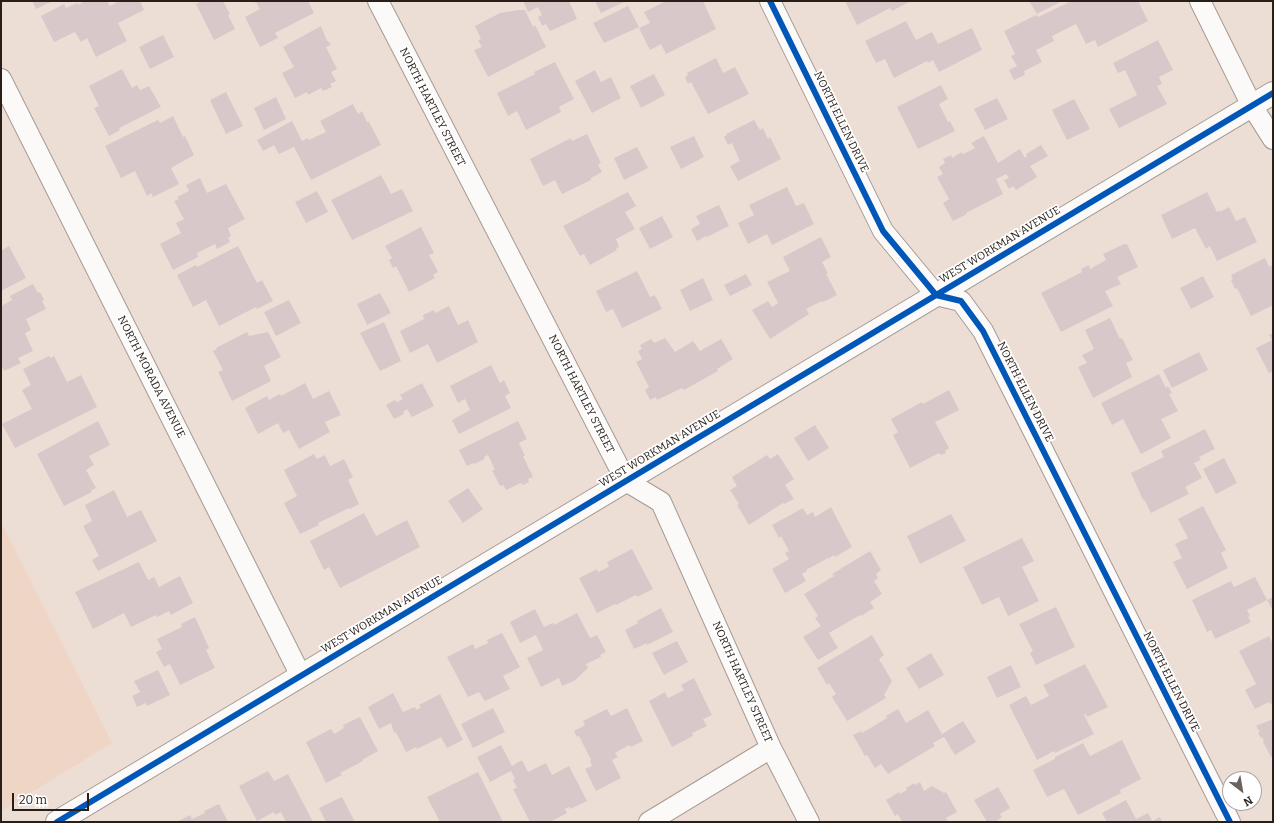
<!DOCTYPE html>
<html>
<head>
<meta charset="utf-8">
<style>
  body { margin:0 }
  #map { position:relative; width:1274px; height:823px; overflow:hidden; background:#edded5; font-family:Bitter,serif }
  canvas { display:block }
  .frame { position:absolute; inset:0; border:2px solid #281f19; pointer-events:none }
  .north { position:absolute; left:1222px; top:771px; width:40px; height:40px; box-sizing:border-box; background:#fff; border:1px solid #a9a5a3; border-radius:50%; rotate:149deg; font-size:11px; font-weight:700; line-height:16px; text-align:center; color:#281f19 }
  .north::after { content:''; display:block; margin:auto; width:14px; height:18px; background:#6d625b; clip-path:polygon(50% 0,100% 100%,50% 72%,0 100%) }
  .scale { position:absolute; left:12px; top:793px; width:77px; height:18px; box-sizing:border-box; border:2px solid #281f19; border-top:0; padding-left:5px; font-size:12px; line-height:14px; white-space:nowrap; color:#281f19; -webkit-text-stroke:3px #fff; paint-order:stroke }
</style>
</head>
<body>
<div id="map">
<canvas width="1274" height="823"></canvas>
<div class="frame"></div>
<div class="north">N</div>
<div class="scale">20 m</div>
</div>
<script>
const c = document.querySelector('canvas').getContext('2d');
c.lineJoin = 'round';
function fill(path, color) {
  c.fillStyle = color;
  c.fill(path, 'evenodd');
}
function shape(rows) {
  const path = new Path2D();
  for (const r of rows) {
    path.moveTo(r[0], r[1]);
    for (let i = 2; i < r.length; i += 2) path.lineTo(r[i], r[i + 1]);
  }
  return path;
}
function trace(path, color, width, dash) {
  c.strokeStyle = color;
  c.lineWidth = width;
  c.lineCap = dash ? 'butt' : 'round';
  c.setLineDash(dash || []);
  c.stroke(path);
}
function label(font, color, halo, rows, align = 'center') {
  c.font = font + ' Bitter,serif';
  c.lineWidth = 3.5;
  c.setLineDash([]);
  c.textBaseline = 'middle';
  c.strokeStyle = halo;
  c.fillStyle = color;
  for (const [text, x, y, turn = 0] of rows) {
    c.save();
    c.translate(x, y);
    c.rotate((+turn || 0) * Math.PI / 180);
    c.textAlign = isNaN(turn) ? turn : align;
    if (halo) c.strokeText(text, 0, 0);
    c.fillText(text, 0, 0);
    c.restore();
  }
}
const built = shape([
  [1,522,112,743,1,811]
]);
const building = shape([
  [32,1,53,1,36,9],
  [85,1,107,1,110,6,120,1,140,1,144,10,118,23,127,41,96,57,87,38,81,42,75,32,54,42,41,16,64,4,66,8,77,3,78,5],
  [202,1,223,1,230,14,228,15,235,29,214,40,196,4],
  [253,1,308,1,314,13,275,33,278,38,260,47,245,17,260,9,256,2,254,3],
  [523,1,569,1,577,19,550,31,546,24,542,26,538,17,542,15,538,7,528,12],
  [595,1,626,1,601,13],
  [666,1,703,1,716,29,666,54,661,44,650,50,639,28,650,23,644,12],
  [845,1,911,1,892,11,890,8,857,25],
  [1029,1,1062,1,1037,14],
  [1072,1,1138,1,1148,21,1098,47,1095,40,1086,44,1076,24,1052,36,1054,41,1036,50,1042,62,1024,71,1025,75,1014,80,1009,70,1017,66,1011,56,1015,54,1004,31,1036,15,1038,17],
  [628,6,639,27,604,43,593,23],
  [518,10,525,10,533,27,535,25,546,47,488,77,474,50,482,47,478,40,481,39,475,26,500,13],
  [906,21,916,40,932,32,938,44,972,28,982,50,939,72,933,60,928,63,927,61,894,78,885,59,876,63,865,41],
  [321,26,327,41,328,41,331,45,326,47,337,69,331,72,336,81,330,84,332,87,323,91,321,88,308,95,307,92,295,98,282,73,294,67,283,47],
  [163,35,174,57,150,69,139,47],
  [1158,40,1173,70,1159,77,1162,84,1157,86,1167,104,1119,128,1109,109,1137,95,1125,70,1118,73,1113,63],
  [716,58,723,73,735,67,749,94,708,114,691,82,688,84,685,77,688,75,687,73],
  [555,62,574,99,559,107,561,112,526,130,517,111,508,116,497,93,535,74,534,72],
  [122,69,132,88,137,85,140,90,149,86,161,107,119,128,120,130,109,136,94,108,99,106,89,86],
  [595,70,601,82,611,77,621,98,592,113,575,81],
  [654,74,665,95,641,108,630,86],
  [941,85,948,99,939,104,948,122,950,121,955,131,918,149,897,107],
  [226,92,243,126,226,134,210,100],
  [276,97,286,119,264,130,254,108],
  [997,98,1008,119,985,130,974,109],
  [1074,99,1090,129,1067,140,1052,110],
  [353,104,358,114,362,111,367,122,369,122,381,145,311,180,294,147,279,154,274,145,263,151,257,140,292,121,302,141,308,138,309,140,326,132,320,121],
  [173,116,183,137,185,136,194,155,171,168,179,184,153,197,151,193,147,196,135,171,121,178,105,146,158,120,160,123],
  [754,120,760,130,763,128,768,139,770,137,781,159,738,181,730,166,740,161,732,143,728,145,724,137,727,135,726,134],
  [587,134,601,163,598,165,602,172,591,178,591,180,562,194,555,180,543,186,530,159,571,138,572,141],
  [694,136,704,157,681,169,670,147],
  [984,136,998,163,1020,149,1025,158,1027,156,1026,154,1041,145,1048,156,1030,166,1037,177,1016,190,1013,186,1009,189,1004,180,1009,178,1006,174,996,179,1003,194,966,213,967,214,953,221,943,203,949,199,937,177,943,174,939,167,945,163,943,159,951,155,952,158,962,152,963,154,975,148,971,143],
  [637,147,648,168,624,180,614,158],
  [381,175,391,194,402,189,413,211,352,240,331,200],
  [200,178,207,193,226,184,245,219,228,228,231,236,228,238,230,242,217,249,215,244,197,253,198,257,173,270,160,244,181,233,176,223,184,219,174,201,179,199,177,197,189,191,186,185],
  [787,187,796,206,804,203,814,224,772,245,767,234,748,244,738,223,754,215,749,205],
  [317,191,328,212,306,223,295,202],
  [628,192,636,206,625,212,635,229,616,239,619,247,616,248,617,250,590,265,584,254,580,256,563,226],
  [1207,192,1217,212,1220,210,1220,212,1229,207,1236,221,1245,217,1257,242,1217,261,1210,246,1206,249,1195,228,1172,239,1161,215],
  [719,205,729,226,707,237,706,236,697,241,691,229,700,224,696,216],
  [662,216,673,237,650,249,639,228],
  [421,227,434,253,429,255,438,272,433,275,435,278,409,292,396,266,393,268,389,260,392,258,385,246],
  [821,237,831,257,822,262,828,273,826,274,837,295,823,302,822,301,806,309,809,314,770,339,752,310,768,301,772,307,778,303,767,282,790,271,783,257],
  [1124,244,1127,244,1138,267,1117,277,1121,284,1105,291,1113,306,1061,332,1041,293,1082,272,1081,269,1089,265,1090,269,1106,260,1103,254],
  [9,246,26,278,1,291,1,251],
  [238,246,257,283,262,280,273,301,257,309,256,307,219,326,206,300,193,307,177,275,196,265,197,267],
  [1265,258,1269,267,1273,265,1273,305,1251,316,1237,288,1235,289,1231,280,1233,279,1231,275],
  [637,271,650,297,655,295,662,309,622,328,613,309,606,312,596,291],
  [746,274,752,285,730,296,724,285],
  [1203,276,1214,297,1191,309,1180,288],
  [703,278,713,300,690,311,680,290],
  [33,284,38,293,40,292,44,300,42,301,46,309,26,319,31,330,25,333,33,351,18,358,21,363,4,371,1,365,1,306,12,300,10,296],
  [380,293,391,313,367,325,357,304],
  [289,300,301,323,276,336,264,312],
  [449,306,458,325,468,320,478,342,437,363,428,344,410,353,400,331,424,319,423,315,434,310,435,313],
  [1110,318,1120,339,1122,338,1133,360,1126,363,1132,377,1093,398,1078,367,1087,363,1082,355,1094,349,1085,330],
  [384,322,401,361,380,371,360,333],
  [247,332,249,336,268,332,281,357,264,366,271,381,232,401,218,372,223,370,213,351,217,349,216,348],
  [1273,333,1273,371,1269,373,1256,348,1272,340,1269,335],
  [665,338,675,352,693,341,700,351,721,339,733,359,717,369,718,371,684,390,682,388,657,400,656,397,650,400,645,390,649,387,636,362,642,359,638,351,642,349,640,345,651,339,654,343],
  [1199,352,1208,370,1172,388,1163,370],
  [49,356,51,358,54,356,67,382,81,375,97,407,15,448,2,424,32,409,22,390,31,385,23,369],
  [491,365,500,383,504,380,510,393,505,396,511,408,459,434,452,420,470,410,465,399,458,403,450,386],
  [1159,374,1166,388,1168,386,1172,393,1169,394,1178,411,1161,419,1171,438,1141,454,1123,419,1112,425,1101,403],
  [305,383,313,399,329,391,341,415,325,422,330,432,299,449,289,430,283,433,278,423,258,434,245,408,267,396,269,400,280,394,281,396],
  [422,383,434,406,412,417,407,409,403,412,404,414,394,419,386,405,395,400,397,402,403,399,400,395],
  [949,390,959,410,935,422,949,448,945,451,946,453,941,455,939,453,910,468,893,435,898,432,891,419,922,402,923,404],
  [98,421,110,445,89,456,94,465,86,470,96,488,91,490,92,492,64,506,37,454],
  [518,421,527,439,519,443,525,456,523,456,533,477,528,479,529,482,523,485,521,483,506,490,503,485,500,486,492,470,495,470,488,455,484,457,485,459,474,464,473,463,467,466,459,450],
  [815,425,829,448,808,461,794,438],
  [1205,429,1215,449,1199,457,1201,460,1194,463,1202,478,1185,487,1189,494,1151,513,1145,501,1142,498,1131,473,1164,457,1161,451],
  [314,454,317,459,325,455,330,466,344,459,353,477,348,480,359,504,350,509,349,508,318,523,319,525,300,534,284,503,297,496,284,470],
  [778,454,794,479,785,485,794,499,784,504,783,503,749,525,737,505,739,504,730,490,737,486,732,477,767,455,770,459],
  [1224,458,1237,483,1216,494,1203,469],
  [468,488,483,509,463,523,448,501],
  [114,490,127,517,141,510,157,541,98,571,92,560,99,556,83,526,92,521,85,505],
  [1203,506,1226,550,1221,553,1228,568,1187,589,1173,562,1182,558,1175,544,1188,538,1178,519],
  [831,507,852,547,835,557,834,555,828,559,828,558,806,570,807,571,802,574,806,581,785,593,772,569,789,559,785,553,789,551,781,536,779,538,772,525,803,508,807,515,813,512,815,517],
  [364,513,376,536,407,520,420,547,340,588,329,567,324,570,310,541],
  [951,514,966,541,920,564,907,536],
  [1022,538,1034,561,1022,567,1039,601,1008,616,999,597,982,605,963,567],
  [632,549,653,589,637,597,636,595,616,605,615,604,597,613,579,578,597,569,598,572,609,567,607,562],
  [870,551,881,570,876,574,878,578,874,581,882,594,870,602,874,608,861,616,860,615,829,633,838,648,818,660,803,637,821,626,815,618,818,616,804,594,834,576,832,574],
  [139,562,148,580,154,577,159,587,180,576,193,603,171,615,169,611,157,617,156,615,131,627,124,613,93,629,75,592],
  [1255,577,1267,600,1247,610,1250,616,1248,617,1251,622,1215,639,1211,630,1207,632,1192,600,1231,581,1234,587],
  [1273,597,1273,611,1267,600],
  [1056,607,1075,647,1036,665,1030,653,1033,651,1019,624],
  [661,608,673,632,647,645,647,643,634,649,625,630,638,623,637,621],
  [535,609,544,627,553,623,554,625,577,613,590,638,597,635,606,652,600,655,601,657,586,664,588,668,574,681,562,686,559,678,541,687,527,658,543,650,536,635,520,643,510,622],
  [195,617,209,648,206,650,215,668,180,685,170,664,164,667,156,652,162,649,157,639,182,627,181,624],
  [502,633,520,667,503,676,510,689,485,701,479,692,468,697,447,657,473,644,475,649,488,643,487,640],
  [872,635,884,655,879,659,892,681,884,695,886,698,847,721,832,697,836,694,829,683,827,685,817,668],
  [1269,636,1273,644,1273,703,1270,704,1269,702,1255,709,1245,690,1256,684,1239,651],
  [677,641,688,662,664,675,652,653],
  [931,653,944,675,919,689,906,668],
  [1085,664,1108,707,1087,717,1086,714,1084,715,1094,734,1055,753,1054,751,1037,760,1009,705,1026,696,1031,705,1049,696,1043,685],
  [1011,665,1021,687,997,698,987,677],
  [158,670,170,695,147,706,146,703,137,707,132,696,140,692,134,681],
  [694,678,712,715,703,719,707,726,692,733,693,736,672,747,649,701,665,692,668,698,684,690,681,685],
  [393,693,403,712,415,707,416,710,421,707,419,705,440,694,463,740,447,748,441,737,417,749,416,747,406,752,396,732,394,733,391,723,379,729,368,707],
  [493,708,505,732,473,748,461,724],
  [627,708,643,741,631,747,629,745,615,753,618,757,612,760,621,778,596,791,585,769,592,766,590,761,591,760,579,736,577,737,574,731,585,725,583,721,607,709,611,716],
  [898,709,906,723,928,710,942,734,963,721,976,742,955,755,944,737,933,743,935,746,888,774,881,764,875,768,867,755,865,756,853,735,861,731,862,733,887,718,886,716],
  [360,717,378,751,362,760,363,761,340,773,342,775,326,783,306,742,331,729,334,734,344,728,343,725],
  [1273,719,1273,756,1271,757,1263,742,1264,741,1262,737,1261,738,1258,733,1260,732,1256,726],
  [1122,740,1141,779,1120,790,1121,793,1078,815,1064,789,1047,797,1033,770,1055,759,1055,757,1083,743,1090,756],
  [501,745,512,766,522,760,528,772,546,763,552,775,569,766,587,801,570,809,569,807,565,809,567,813,550,822,530,822,513,789,517,788,513,780,515,779,511,771,490,782,477,757],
  [268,771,274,781,288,774,313,822,286,822,281,812,275,815,274,812,257,821,239,786],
  [478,772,503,822,440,822,427,797],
  [920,782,924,791,932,786,944,793,946,792,957,812,946,818,948,822,902,822,898,814,895,816,886,800,899,792,900,794,907,790,906,788,914,783,915,785],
  [998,787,1010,808,1000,814,1002,817,995,822,987,822,974,800],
  [342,797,355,822,326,822,319,808],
  [1126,800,1136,819,1148,813,1152,821,1160,817,1162,822,1107,822,1102,813],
  [219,804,228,822,176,822,190,815,192,819,205,813,204,811]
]);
const minor = shape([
  [378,1,626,481,661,502,771,748,809,822],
  [770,1,883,231,936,295,961,301,983,331,1230,822],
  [1200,1,1252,106,1273,139],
  [1,79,301,676],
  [649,822,771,748]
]);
const tertiary = shape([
  [57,822,1273,93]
]);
const cycleway = shape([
  [770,1,883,231,936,295,961,301,983,331,1230,822],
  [57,822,1273,93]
]);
const streetNames = [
  ["NORTH HARTLEY STREET",432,107,63],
  ["NORTH ELLEN DRIVE",841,122,64],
  ["WEST WORKMAN AVENUE",1000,245,-31],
  ["NORTH MORADA AVENUE",151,377,63],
  ["NORTH ELLEN DRIVE",1025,392,63],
  ["NORTH HARTLEY STREET",581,394,63],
  ["WEST WORKMAN AVENUE",660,449,-31],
  ["WEST WORKMAN AVENUE",382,615,-31],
  ["NORTH HARTLEY STREET",742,682,66],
  ["NORTH ELLEN DRIVE",1171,682,63]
];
fill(built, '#eed5c6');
fill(building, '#d8c8ca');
trace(minor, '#a69a94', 22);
trace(tertiary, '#a69a94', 24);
trace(minor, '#fcfaf9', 20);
trace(tertiary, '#fcfaf9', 22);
trace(cycleway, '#0057b8', 6);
label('11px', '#281f19', '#fff', streetNames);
</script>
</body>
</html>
